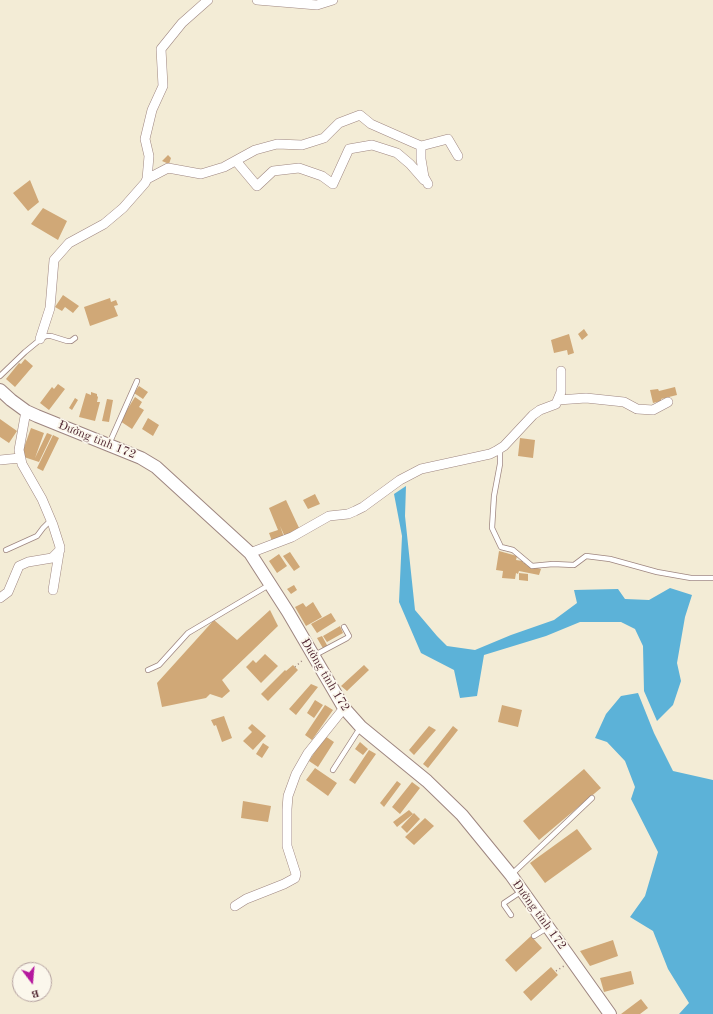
<!DOCTYPE html>
<html>
<head>
<meta charset="utf-8">
<style>
  body { margin:0 }
  #map { position:relative; width:713px; height:1014px; overflow:hidden; background:#f3ecd6; font-family:"Old Standard TT",serif }
  canvas { display:block }
  .north { position:absolute; left:12px; top:962px; width:40px; height:40px; box-sizing:border-box; background:#fbf7ec; border:1px solid #b4a19f; border-radius:50%; rotate:164deg; font-size:11px; font-weight:700; line-height:16px; text-align:center; color:#4a1f2b }
  .north::after { content:''; display:block; margin:auto; width:14px; height:18px; background:#b5179e; clip-path:polygon(50% 0,100% 100%,50% 72%,0 100%) }
</style>
</head>
<body>
<div id="map">
<canvas width="713" height="1014"></canvas>
<div class="north">B</div>
</div>
<script>
const c = document.querySelector('canvas').getContext('2d');
c.lineJoin = 'round';
function fill(path, color) {
  c.fillStyle = color;
  c.fill(path, 'evenodd');
}
function shape(rows) {
  const path = new Path2D();
  for (const r of rows) {
    path.moveTo(r[0], r[1]);
    for (let i = 2; i < r.length; i += 2) path.lineTo(r[i], r[i + 1]);
  }
  return path;
}
function trace(path, color, width, dash) {
  c.strokeStyle = color;
  c.lineWidth = width;
  c.lineCap = dash ? 'butt' : 'round';
  c.setLineDash(dash || []);
  c.stroke(path);
}
function label(font, color, halo, rows, align = 'center') {
  c.font = font + ' "Old Standard TT",serif';
  c.lineWidth = 3.5;
  c.setLineDash([]);
  c.textBaseline = 'middle';
  c.strokeStyle = halo;
  c.fillStyle = color;
  for (const [text, x, y, turn = 0] of rows) {
    c.save();
    c.translate(x, y);
    c.rotate((+turn || 0) * Math.PI / 180);
    c.textAlign = isNaN(turn) ? turn : align;
    if (halo) c.strokeText(text, 0, 0);
    c.fillText(text, 0, 0);
    c.restore();
  }
}
const water = shape([
  [406,486,405,516,415,610,437,636,447,646,475,650,511,635,554,620,577,603,574,590,618,589,625,599,649,600,670,588,692,595,685,617,677,663,681,681,673,705,657,721,644,691,643,646,635,629,621,622,580,622,546,636,484,655,477,696,460,698,454,670,421,653,399,602,402,536,394,494],
  [638,693,654,733,673,771,713,780,713,1014,679,1014,689,1003,668,969,653,931,630,917,645,896,658,852,631,799,635,787,625,761,607,742,595,738,606,714,621,696]
]);
const building = shape([
  [168,155,171,158,169,164,162,161],
  [30,180,39,202,28,211,13,193],
  [43,208,67,221,58,240,31,224],
  [63,295,79,306,73,313,65,307,62,311,55,307],
  [110,298,111,302,116,300,118,305,114,306,118,316,90,326,84,307],
  [584,329,588,335,582,340,578,334],
  [569,334,574,353,568,355,567,350,554,353,551,340],
  [25,359,33,366,15,387,6,379,19,363,21,364],
  [58,384,65,389,49,410,40,403,52,387,54,389],
  [139,386,148,392,143,399,134,393],
  [675,387,677,395,661,399,661,401,653,403,650,390,658,389,659,391],
  [91,392,97,394,97,396,98,397,97,402,100,402,95,421,79,417,86,393,91,395],
  [135,397,142,402,139,407,144,410,132,429,120,421],
  [75,398,78,400,72,410,69,408],
  [107,399,113,400,109,422,102,421],
  [148,418,159,425,153,436,142,429],
  [0,419,17,431,9,443,0,437],
  [31,428,44,433,35,458,47,433,52,435,39,462,21,456],
  [53,435,59,438,43,471,37,468],
  [520,438,535,440,533,458,518,456],
  [315,494,320,504,308,509,303,500],
  [286,500,300,530,285,537,280,526,284,537,272,541,269,533,278,530,269,508],
  [499,551,517,556,516,560,523,561,523,563,526,563,526,565,541,569,539,575,519,571,518,574,516,573,515,579,502,578,503,571,496,570],
  [290,552,300,567,294,571,283,556],
  [279,554,287,566,277,573,269,561],
  [519,573,528,574,528,581,519,580],
  [294,585,297,590,291,594,287,589],
  [313,602,322,617,306,626,295,607,303,603,306,607],
  [270,610,278,626,222,680,230,691,222,698,210,694,206,698,162,707,157,683,214,620,237,640],
  [331,613,336,621,317,633,311,624],
  [340,626,343,633,327,642,323,636],
  [322,636,328,647,324,650,317,638],
  [265,654,278,666,261,683,246,667,253,660,256,663],
  [293,665,298,670,268,701,261,694,285,670,286,671],
  [364,665,369,670,347,691,341,686],
  [311,684,318,687,296,715,289,709],
  [315,700,323,705,314,718,307,713],
  [325,705,333,710,312,740,305,735],
  [502,705,522,710,518,727,498,722],
  [224,716,232,738,222,742,216,725,214,726,211,720],
  [252,724,266,736,253,750,243,741,252,732,248,728],
  [429,726,436,730,414,755,409,750],
  [453,726,458,730,428,768,423,764],
  [325,736,334,742,318,767,309,761],
  [360,742,368,749,363,755,355,749],
  [263,743,269,747,262,758,256,754],
  [369,750,376,754,355,784,349,780],
  [315,768,337,783,328,796,306,780],
  [584,769,601,788,539,840,523,821],
  [397,781,401,784,384,807,380,803],
  [412,782,420,788,400,814,392,807],
  [243,801,271,806,268,822,241,818],
  [409,810,413,814,397,827,393,822],
  [414,813,420,819,407,833,401,827],
  [425,818,434,826,414,845,405,837],
  [577,829,592,849,545,883,530,863],
  [531,936,542,948,516,972,505,960],
  [613,940,618,956,590,966,580,951],
  [551,967,558,975,531,1001,523,992],
  [631,971,634,984,604,992,600,978],
  [641,999,648,1008,640,1014,621,1014]
]);
const path = shape([
  [295,667,304,659],
  [556,971,564,966]
]);
const service = shape([
  [0,376,25,352,42,338,46,336,51,336,67,341,71,341,75,338],
  [109,444,137,381],
  [500,448,500,464,494,496,492,528,501,547,513,550,532,566,553,564,574,565,586,556,610,559,657,572,691,578,713,578],
  [6,550,37,536,43,528,51,520],
  [315,655,347,638,349,636,344,627],
  [148,670,159,665,188,633,269,585],
  [333,770,360,728],
  [512,874,592,798],
  [511,915,504,905,504,903,522,891],
  [534,936,547,928]
]);
const minor = shape([
  [257,0,317,5,333,0],
  [421,146,448,139,458,156],
  [236,161,257,186,273,171,299,168,322,176,333,184,349,149,372,145,397,153,410,164,424,180],
  [147,179,168,168,201,174,224,167,255,150,277,144,302,145,324,138,339,123,360,115,371,124,421,146,421,159,424,177,428,184],
  [40,339,50,308,54,260,69,243,104,224,123,208,145,183,147,179,149,156,145,139,152,110,163,86,161,49,182,23,208,0],
  [558,400,586,398,624,402,637,409,653,410,668,402],
  [26,411,19,450,22,464,42,499,53,525,60,547,53,590],
  [0,460,20,458],
  [250,553,292,537,329,516,348,514,355,511,363,507,400,480,421,469,490,454,496,451,504,446,533,415,540,410,556,404,561,392,561,371],
  [0,598,8,592,19,566,28,562,52,558,60,550],
  [235,906,246,899,284,884,295,878,296,874,287,846,287,809,288,796,296,774,308,753,344,708]
]);
const secondary = shape([
  [0,390,11,400,26,411,37,416,141,458,156,467,250,553,288,612,344,708,361,727,427,781,462,815,511,875,610,1014]
]);
const streetNames = [
  ["Đường tỉnh 172",97,440,22],
  ["Đường tỉnh 172",325,675,59],
  ["Đường tỉnh 172",539,915,54]
];
fill(water, '#5cb2d8');
fill(building, '#d0a877');
trace(service, '#9e8680', 6);
trace(minor, '#9e8680', 10);
trace(secondary, '#9e8680', 14);
trace(path, '#9e8680', 1.5, [1, 3]);
trace(service, '#fff', 4.5);
trace(minor, '#fff', 9);
trace(secondary, '#fff', 12);
label('12px', '#4a1f2b', '#fbf7ec', streetNames);
</script>
</body>
</html>
